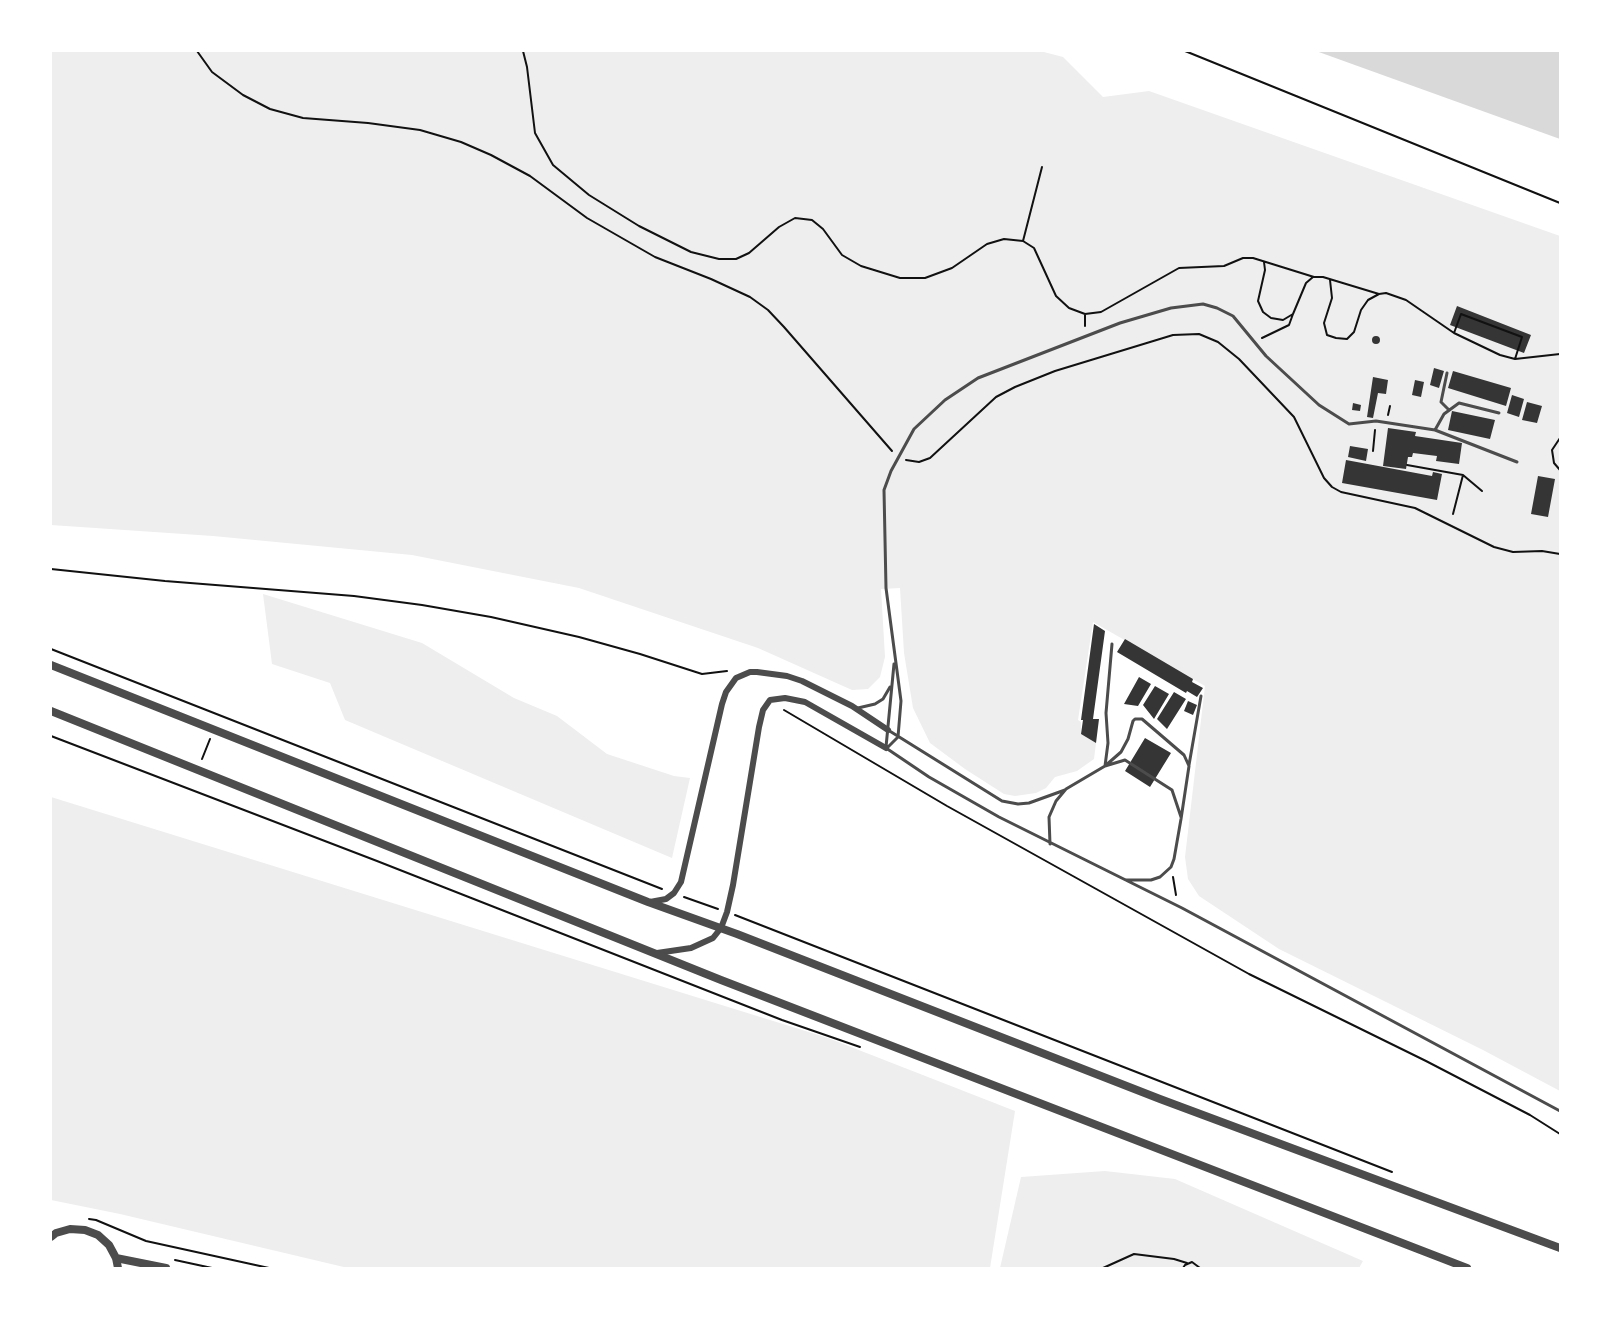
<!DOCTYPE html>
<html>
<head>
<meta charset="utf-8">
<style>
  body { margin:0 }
  #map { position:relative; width:1611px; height:1319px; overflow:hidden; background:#fff; font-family:Cabin,sans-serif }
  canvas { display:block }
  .frame { position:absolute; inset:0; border:52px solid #fff; pointer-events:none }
</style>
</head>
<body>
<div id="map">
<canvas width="1611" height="1319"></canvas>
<div class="frame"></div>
</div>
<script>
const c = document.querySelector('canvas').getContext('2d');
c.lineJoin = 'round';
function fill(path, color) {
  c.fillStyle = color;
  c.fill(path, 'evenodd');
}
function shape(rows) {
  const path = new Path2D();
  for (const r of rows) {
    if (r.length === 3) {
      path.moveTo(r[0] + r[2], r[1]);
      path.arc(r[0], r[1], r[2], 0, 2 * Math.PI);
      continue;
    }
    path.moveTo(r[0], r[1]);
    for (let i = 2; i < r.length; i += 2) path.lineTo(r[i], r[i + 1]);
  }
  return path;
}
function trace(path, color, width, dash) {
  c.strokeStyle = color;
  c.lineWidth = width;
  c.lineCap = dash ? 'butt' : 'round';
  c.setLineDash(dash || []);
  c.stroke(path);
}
const green = shape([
  [51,51,1040,51,1063,57,1103,97,1149,91,1560,236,1560,1091,1483,1050,1279,949,1199,896,1188,879,1185,857,1205,686,1093,622,1078,720,1081,722,1081,734,1096,743,1094,759,1077,771,1055,777,1046,788,1036,793,1015,796,1004,794,965,769,930,743,913,708,904,653,900,588,881,589,885,657,880,677,868,689,852,690,758,648,579,588,412,555,213,536,51,525],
  [263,594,422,643,514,698,557,716,607,754,674,776,690,778,672,858,345,720,330,683,272,664],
  [51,797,828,1038,1015,1111,990,1268,348,1268,120,1214,51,1200],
  [1105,1171,1175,1179,1363,1261,1359,1268,1000,1268,1021,1177]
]);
const water = shape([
  [1316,51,1560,51,1560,139]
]);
const building = shape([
  [1457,306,1531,335,1524,353,1450,325],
  [1376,340,4],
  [1434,368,1444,371,1439,388,1430,385],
  [1453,371,1511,388,1506,406,1448,388],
  [1373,377,1388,380,1386,394,1378,393,1373,418,1367,417],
  [1415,380,1424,382,1421,397,1412,395],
  [1512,395,1524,399,1519,417,1507,413],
  [1527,402,1542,406,1537,423,1522,420],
  [1353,403,1361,405,1360,411,1352,410],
  [1452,411,1495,420,1490,439,1448,430],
  [1388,428,1416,432,1415,436,1462,443,1459,464,1436,461,1437,456,1413,453,1412,457,1408,457,1406,469,1383,466],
  [1350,446,1368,449,1366,461,1348,457],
  [1346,460,1432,476,1433,472,1442,474,1437,500,1342,483],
  [1538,476,1555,479,1548,517,1531,514],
  [1094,624,1105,631,1093,719,1099,719,1096,743,1081,734,1083,720,1081,720],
  [1125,639,1193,679,1192,682,1203,688,1197,697,1187,691,1186,693,1117,652],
  [1139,677,1151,684,1138,706,1124,704],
  [1155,686,1169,694,1154,719,1143,705],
  [1174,692,1186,699,1167,729,1157,719],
  [1188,701,1197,705,1193,715,1184,711],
  [1145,738,1171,753,1150,787,1125,771]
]);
const path = shape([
  [197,51,212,72,243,95,270,109,303,118,368,123,420,130,461,142,491,155,530,176,587,218,655,257,711,279,750,297,768,310,784,327,892,451],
  [523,51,527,67,535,133,553,165,589,195,639,226,691,252,719,259,736,259,749,253,779,227,795,218,812,220,823,229,842,255,861,266,900,278,925,278,952,268,987,244,1004,239,1023,241,1034,248,1056,296,1069,308,1085,314,1101,312,1179,268,1224,266,1243,258,1253,258,1314,277,1323,277,1379,294,1386,293,1406,300,1454,333,1500,355,1515,359,1560,354],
  [1185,51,1560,203],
  [1023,241,1042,167],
  [1264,262,1265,270,1258,301,1263,312,1271,318,1283,320,1293,314,1306,283,1313,277],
  [1330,280,1332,298,1324,323,1327,335,1336,338,1347,339,1354,332,1361,310,1368,300,1379,294],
  [1085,314,1085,326],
  [1454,333,1461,314,1522,337,1515,359],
  [1262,338,1289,325,1293,314],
  [1388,415,1390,406],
  [1560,438,1552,450,1554,463,1560,470],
  [1373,451,1375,430],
  [906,460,919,462,930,458,996,397,1015,387,1055,371,1173,335,1199,334,1218,342,1239,359,1294,417,1324,478,1332,487,1341,492,1415,508,1494,547,1513,552,1542,551,1560,554],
  [1407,465,1463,475,1482,491],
  [1453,514,1463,475],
  [51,569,165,581,354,596,422,605,491,617,579,637,640,654,702,674,727,671],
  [51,649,662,889],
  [784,710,947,806,1249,974,1426,1061,1530,1115,1560,1134],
  [51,736,377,861,782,1020,860,1047],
  [202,759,210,739],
  [1173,877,1176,895],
  [684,897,718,909],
  [735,915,1392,1172],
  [89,1219,96,1220,146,1241,269,1268],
  [175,1260,212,1268],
  [1103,1268,1134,1254,1174,1259,1187,1263],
  [1183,1268,1185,1265,1192,1262,1200,1268]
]);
const service = shape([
  [1447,373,1441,402,1448,409],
  [1435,430,1444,414,1459,403,1499,413],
  [1112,644,1106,713,1108,743,1105,766,1125,760,1172,790,1181,817],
  [858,708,875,704,883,699,890,687],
  [888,730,1002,801,1018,804,1029,803,1065,790],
  [886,747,894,664],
  [886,748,929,777,999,817,1182,908,1560,1111],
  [887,748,898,737,901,701,886,588,884,490,891,471,914,429,945,400,978,378,1120,323,1171,308,1203,304,1217,308,1233,316,1266,356,1319,405,1349,424,1376,421,1435,430,1517,462],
  [1189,765,1201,696],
  [1050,844,1049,817,1056,801,1066,789,1105,766,1121,752,1128,739,1133,721,1135,719,1142,719,1184,755,1189,766,1181,819,1174,859,1171,867,1160,877,1151,880,1126,880]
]);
const minor = shape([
  [650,902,666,899,674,893,681,882,722,704,726,692,736,678,750,672,757,672,787,676,802,681,852,706,888,730],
  [657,953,691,948,713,938,721,928,727,912,733,885,759,727,763,710,770,700,785,698,805,702,886,748]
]);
const tertiary = shape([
  [51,665,648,902,737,934,1160,1099,1560,1248],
  [51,711,721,980,1467,1268],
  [51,1237,56,1233,70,1229,85,1230,98,1235,109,1245,116,1258,118,1268],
  [116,1258,166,1268]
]);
fill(green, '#eee');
fill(water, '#d9d9d9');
fill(building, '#353535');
trace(path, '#111', 2);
trace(service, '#4c4c4c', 3);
trace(minor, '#4c4c4c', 6);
trace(tertiary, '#4c4c4c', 8);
</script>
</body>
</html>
